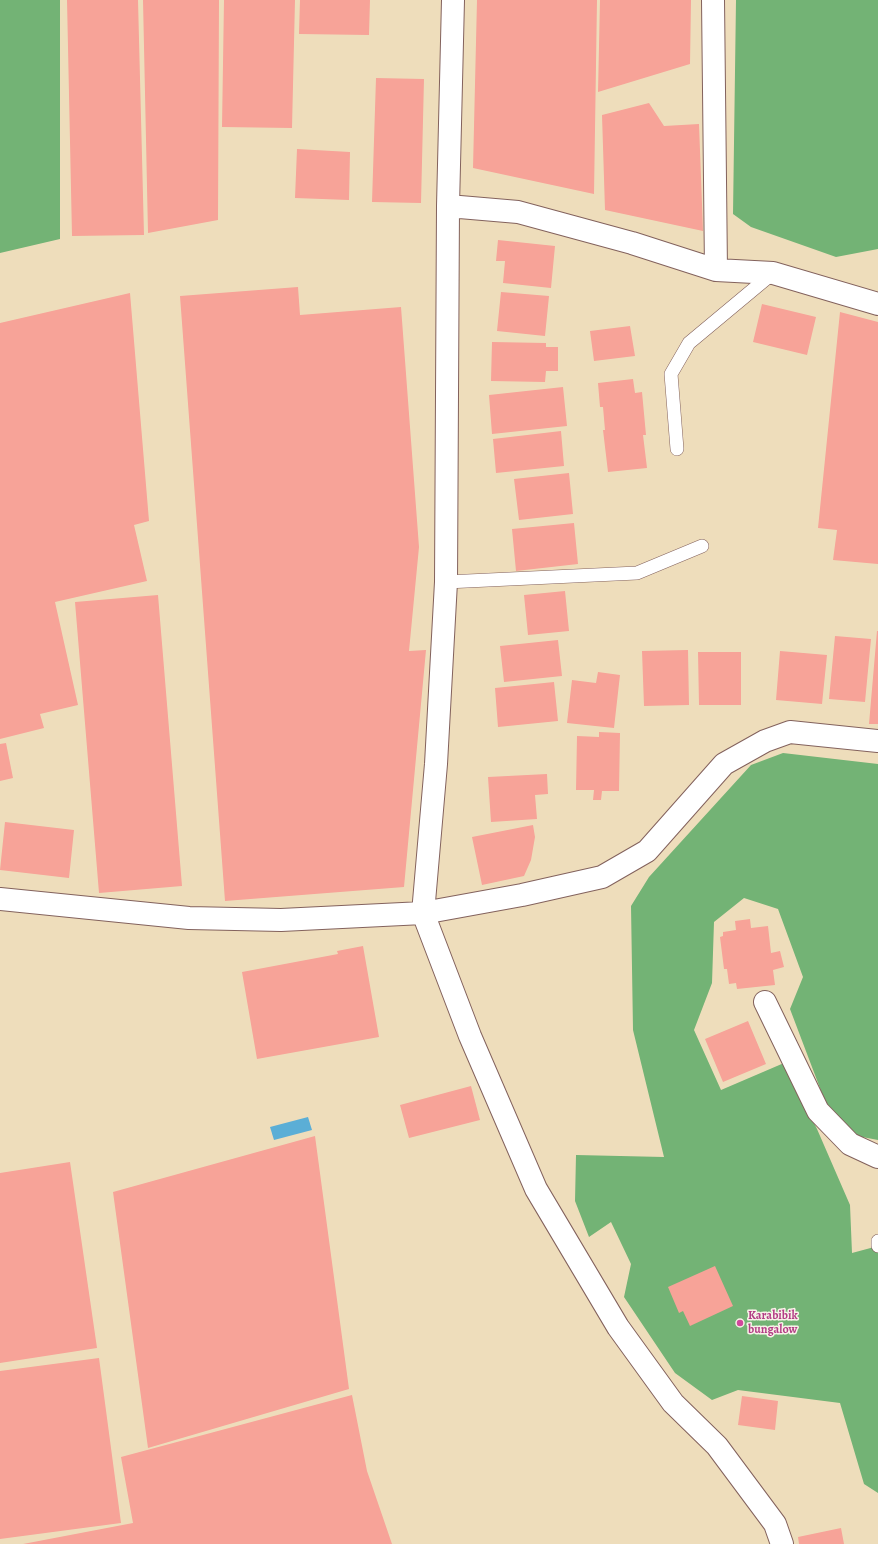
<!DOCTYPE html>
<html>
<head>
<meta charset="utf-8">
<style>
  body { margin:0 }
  canvas { display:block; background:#edb }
</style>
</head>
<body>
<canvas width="878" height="1544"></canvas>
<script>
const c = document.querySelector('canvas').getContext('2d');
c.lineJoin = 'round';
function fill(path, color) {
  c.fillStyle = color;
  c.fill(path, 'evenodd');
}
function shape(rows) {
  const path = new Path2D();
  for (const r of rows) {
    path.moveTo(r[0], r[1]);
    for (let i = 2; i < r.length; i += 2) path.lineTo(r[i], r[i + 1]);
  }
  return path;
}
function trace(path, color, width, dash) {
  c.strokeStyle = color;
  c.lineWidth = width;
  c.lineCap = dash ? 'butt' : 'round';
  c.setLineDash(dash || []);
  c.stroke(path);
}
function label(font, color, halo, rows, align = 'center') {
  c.font = font + ' Alegreya,serif';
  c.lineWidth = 3;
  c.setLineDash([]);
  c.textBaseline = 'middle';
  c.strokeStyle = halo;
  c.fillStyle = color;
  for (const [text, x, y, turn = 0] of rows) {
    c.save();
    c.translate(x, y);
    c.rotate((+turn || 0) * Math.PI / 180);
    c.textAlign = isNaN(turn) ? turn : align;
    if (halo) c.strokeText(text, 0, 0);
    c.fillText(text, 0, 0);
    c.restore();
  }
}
const forest = shape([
  [0,0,60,0,60,239,0,253],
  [736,0,878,0,878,249,836,257,751,227,733,214],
  [783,753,878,764,878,1140,857,1136,826,1104,790,1009,803,977,778,909,744,898,714,922,712,983,694,1030,721,1090,784,1063,817,1129,850,1205,852,1253,878,1246,878,1493,864,1484,840,1403,738,1390,712,1400,675,1373,624,1297,631,1264,611,1222,589,1237,575,1201,576,1155,664,1157,633,1030,631,906,649,877,751,765]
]);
const water = shape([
  [308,1117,312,1130,274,1140,270,1127]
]);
const building = shape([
  [67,0,138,0,144,235,72,236],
  [143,0,219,0,218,220,148,233],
  [224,0,295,0,292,128,222,127],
  [300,0,370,0,369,35,299,34],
  [477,0,597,0,594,194,473,168],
  [600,0,691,0,690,64,598,92],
  [376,78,424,79,421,203,372,202],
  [649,103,664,126,699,124,703,231,605,210,602,115],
  [297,149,350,152,349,200,295,198],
  [498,240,555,246,551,288,503,283,505,261,496,261],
  [298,287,300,315,401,307,419,547,409,651,426,650,404,887,225,901,180,296],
  [501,292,549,296,545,336,497,331],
  [130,293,149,521,134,525,147,581,55,602,78,705,40,714,44,728,0,739,0,323],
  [762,304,816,317,807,355,753,342],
  [840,312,878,322,878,564,833,560,837,530,818,528],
  [630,326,635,356,594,361,590,331],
  [492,342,546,343,546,347,558,347,558,371,546,371,545,382,491,381],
  [633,379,635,393,642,392,646,435,643,435,647,468,608,472,603,430,605,430,603,407,600,407,598,383],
  [563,387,567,426,492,434,489,395],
  [561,431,564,466,496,473,493,439],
  [569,473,573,514,519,520,514,479],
  [574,523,578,564,516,571,512,529],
  [565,591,569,631,528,635,524,595],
  [158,595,182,886,99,893,75,602],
  [877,631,878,631,878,724,869,724],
  [835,636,871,639,865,702,829,699],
  [558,640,562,676,504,682,500,646],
  [688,650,689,705,644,706,642,651],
  [780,651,827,655,822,704,776,700],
  [698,652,741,652,741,705,699,705],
  [598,672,620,675,614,728,567,723,572,680,596,683],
  [554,682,558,721,498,727,495,688],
  [599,732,620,733,619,791,602,791,601,800,593,800,594,790,576,790,577,736,599,737],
  [6,743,13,778,0,781,0,744],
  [547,774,548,794,535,795,537,819,491,822,488,777],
  [5,822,74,830,69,878,0,870],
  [533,825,535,837,531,860,524,876,482,885,472,837],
  [750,919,751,928,768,926,771,953,780,951,784,967,773,970,775,985,737,989,736,983,729,984,727,969,724,969,720,937,723,936,723,932,736,930,735,921],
  [363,946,379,1037,257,1059,242,972,338,954,337,951],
  [748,1021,766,1064,723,1082,705,1039],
  [471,1086,480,1120,409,1138,400,1105],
  [315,1136,349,1389,148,1448,113,1192],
  [70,1162,97,1348,0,1363,0,1173],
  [715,1266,733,1306,690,1326,683,1311,679,1313,668,1287],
  [99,1358,121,1523,0,1539,0,1371],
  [352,1395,367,1471,392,1544,23,1544,133,1523,121,1457],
  [742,1396,778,1401,775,1430,738,1425],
  [841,1528,844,1544,799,1544,798,1537]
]);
const lane = shape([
  [677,449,671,374,689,343,773,273],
  [446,582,637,573,702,546],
  [878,1241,878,1246]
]);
const street = shape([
  [713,0,716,270],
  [448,206,453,0],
  [0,899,189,918,281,920,423,913,522,895,602,877,647,851,724,764,765,741,790,732,878,741],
  [765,1002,818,1111,850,1144,878,1157],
  [782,1544,775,1524,717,1446,673,1403,618,1327,536,1189,470,1036,423,913,436,764,446,582,448,206,518,212,632,243,716,270,773,273,878,304]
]);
const markers = [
  [740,1323,4,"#d1479c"]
];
const hotelNames = [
  ["Karabibik",748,1316],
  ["bungalow",748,1330]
];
fill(forest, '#73b375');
fill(water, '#5baed6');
fill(building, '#f7a398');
trace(lane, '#83625d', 14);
trace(street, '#83625d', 24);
trace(lane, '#fff', 13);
trace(street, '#fff', 22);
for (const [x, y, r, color] of markers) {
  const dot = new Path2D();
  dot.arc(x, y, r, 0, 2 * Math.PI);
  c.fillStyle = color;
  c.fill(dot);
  trace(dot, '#f7f3e8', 1.5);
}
label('bold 12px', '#b23c85', '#f7f3e8', hotelNames, 'left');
</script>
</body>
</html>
